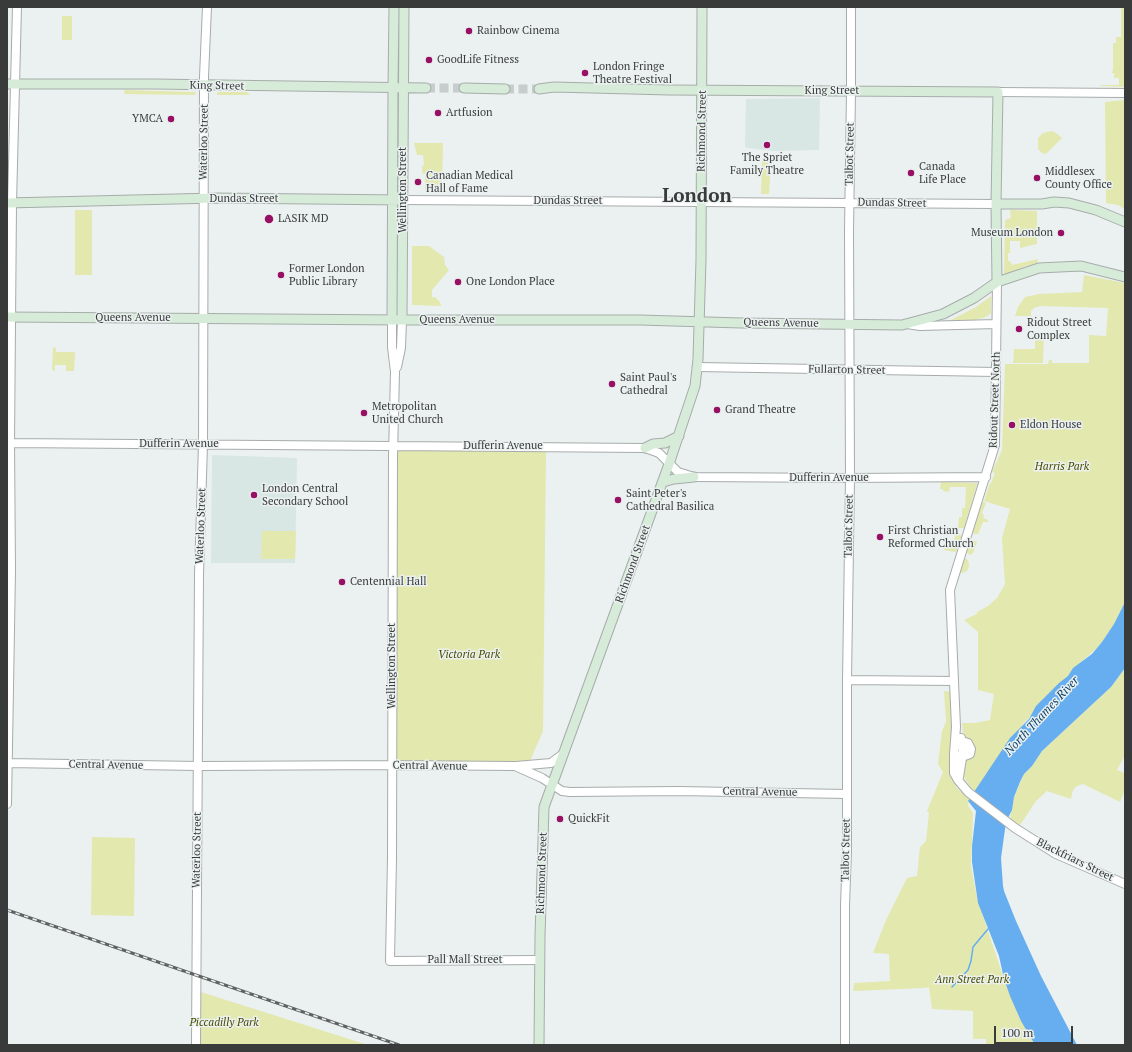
<!DOCTYPE html>
<html>
<head>
<meta charset="utf-8">
<style>
  body { margin:0 }
  #map { position:relative; width:1132px; height:1052px; overflow:hidden; background:#ebf1f0; font-family:"PT Serif",serif }
  canvas { display:block }
  .frame { position:absolute; inset:0; border:8px solid #393b3b; pointer-events:none }
  .scale { position:absolute; left:994px; top:1026px; width:79px; height:18px; box-sizing:border-box; border:2px solid #393b3b; border-top:0; padding-left:5px; font-size:12px; line-height:14px; white-space:nowrap; color:#393b3b; -webkit-text-stroke:3px #ebf1f0; paint-order:stroke }
</style>
</head>
<body>
<div id="map">
<canvas width="1132" height="1052"></canvas>
<div class="frame"></div>
<div class="scale">100 m</div>
</div>
<script>
const c = document.querySelector('canvas').getContext('2d');
c.lineJoin = 'round';
function fill(path, color) {
  c.fillStyle = color;
  c.fill(path, 'evenodd');
}
function shape(rows) {
  const path = new Path2D();
  for (const r of rows) {
    path.moveTo(r[0], r[1]);
    for (let i = 2; i < r.length; i += 2) path.lineTo(r[i], r[i + 1]);
  }
  return path;
}
function trace(path, color, width, dash) {
  c.strokeStyle = color;
  c.lineWidth = width;
  c.lineCap = dash ? 'butt' : 'round';
  c.setLineDash(dash || []);
  c.stroke(path);
}
function label(font, color, halo, rows, align = 'center') {
  c.font = font + ' "PT Serif",serif';
  c.lineWidth = 3;
  c.setLineDash([]);
  c.textBaseline = 'middle';
  c.strokeStyle = halo;
  c.fillStyle = color;
  for (const [text, x, y, turn = 0] of rows) {
    c.save();
    c.translate(x, y);
    c.rotate((+turn || 0) * Math.PI / 180);
    c.textAlign = isNaN(turn) ? turn : align;
    if (halo) c.strokeText(text, 0, 0);
    c.fillText(text, 0, 0);
    c.restore();
  }
}
const built = shape([
  [820,98,819,150,773,151,748,148,745,147,746,99],
  [212,455,297,458,295,563,211,563]
]);
const green = shape([
  [1121,7,1125,7,1125,87,1101,86,1100,85,1119,85,1119,78,1114,78,1114,73,1112,73,1112,72,1113,70,1113,43,1116,43,1116,37,1121,37],
  [62,16,72,16,72,40,62,40],
  [125,90,195,92,196,93,195,95,124,94],
  [217,92,247,92,250,95,217,95],
  [1125,100,1125,209,1118,205,1106,203,1105,102],
  [1052,131,1056,133,1062,138,1047,153,1043,154,1038,149,1038,138,1043,133],
  [414,143,443,143,442,191,425,192,425,174,422,173,422,166,424,165,423,155,417,155],
  [771,158,769,194,761,194,762,159],
  [75,210,92,210,92,275,75,275],
  [1010,210,1037,211,1037,244,1020,248,1020,241,1010,241,1010,253,1008,253,1008,261,1010,261,1012,265,1038,259,1037,263,1026,266,1004,275,1005,221,1007,219,1011,218],
  [412,246,429,246,444,257,445,265,449,270,432,290,432,297,435,297,440,302,441,306,412,305],
  [1084,275,1125,283,1125,602,1114,624,1102,642,1096,649,1073,669,1069,676,1023,724,977,793,971,788,962,774,965,749,962,723,975,723,990,720,994,694,978,690,978,632,964,620,977,614,977,612,988,606,997,598,1005,584,1002,538,1010,509,984,501,990,483,991,483,995,473,992,472,1002,450,1005,364,1048,364,1049,360,1052,360,1052,363,1089,363,1089,335,1106,336,1108,308,1040,306,1034,308,1031,311,1031,316,1015,316,1018,307,1025,297,1039,294,1082,292],
  [991,296,991,313,989,315,983,318,974,320,945,323,976,307],
  [1035,333,1044,333,1043,363,1013,363,1014,349,1035,349],
  [53,347,56,348,56,352,75,352,74,371,66,371,66,365,55,365,55,371,52,370],
  [398,450,546,452,543,731,530,761,399,761,394,753],
  [941,482,977,483,977,485,964,528,958,528,959,517,962,517,962,508,965,508,966,487,950,487,949,492,943,491,943,489,940,489],
  [983,502,986,503,982,513,984,515,983,518,988,520,988,522,983,522,978,534,974,534,973,532,982,503],
  [262,531,296,531,295,559,261,559],
  [956,533,962,536,956,552,944,550,944,544,953,545],
  [970,540,976,541,977,542,973,553,970,555,968,554,967,552],
  [965,558,968,560,969,566,967,571,962,573,960,572],
  [1125,668,1125,755,1117,770,1125,773,1125,790,1120,802,1083,784,1077,786,1073,790,1071,799,1047,791,1036,801,1020,825,1010,819,1014,797,1024,774,1032,766,1042,751,1111,687],
  [944,691,951,692,953,780,957,788,969,799,968,806,973,813,971,865,977,898,1007,988,1034,1045,986,1045,986,1039,973,1039,973,1011,932,1009,929,987,924,988,853,991,854,983,890,981,889,954,873,953,886,920,907,878,917,876,920,847,926,841,929,813,927,811,943,772,938,764,942,731,946,722],
  [92,837,135,838,134,916,91,915],
  [201,992,368,1045,200,1045]
]);
const water = shape([
  [1125,602,1125,668,1111,687,1042,751,1032,766,1024,774,1020,782,1014,797,1012,810,1006,822,1001,858,1003,886,1004,891,1016,921,1041,976,1077,1045,1035,1045,1021,1021,1010,996,1004,979,999,956,978,903,972,862,972,846,976,811,968,801,1010,738,1029,719,1036,706,1059,683,1068,676,1073,668,1092,654,1102,642,1114,624]
]);
const stream = shape([
  [952,987,968,970,971,961,973,947,988,929]
]);
const secondaryTunnel = shape([
  [426,88,464,88],
  [505,89,539,89]
]);
const tertiary = shape([
  [998,92,1125,93],
  [403,200,996,204],
  [392,320,392,347,395,372,393,456,392,858,390,961,539,960],
  [907,324,920,326,996,324],
  [397,367,401,348,402,320],
  [698,367,996,372],
  [10,443,645,448,659,453,678,472,694,477,850,478,986,477],
  [847,680,954,681],
  [962,741,968,743,971,749,970,754,962,757,954,754,956,727,950,590,995,445,997,282],
  [954,754,954,773,958,780,968,792,1015,828,1056,854,1125,884],
  [7,763,199,766,392,765,515,766,542,778,562,791,570,792,678,791,847,794],
  [516,766,551,763,563,754],
  [959,777,963,752,961,738],
  [7,804,11,571,10,443,12,203,17,7],
  [196,1045,199,574,203,444,204,77,207,7],
  [845,1045,845,905,847,851,847,680,850,478,849,232,851,91,851,7]
]);
const secondary = shape([
  [7,84,154,84,426,88],
  [464,88,505,89],
  [539,89,554,87,669,90,998,92,996,204,997,282],
  [7,203,217,198,403,200],
  [996,204,1042,204,1054,202,1069,203,1096,210,1125,222],
  [7,317,402,320,640,320,741,323,902,325,943,314,974,298,997,282,1039,268,1081,266,1125,277],
  [392,320,393,88,394,7],
  [402,320,404,7],
  [645,448,653,444,665,443,679,436],
  [663,482,674,479,694,477],
  [539,1045,540,936,544,807,669,464,695,386,698,359,701,260,702,7]
]);
const rail = shape([
  [7,910,399,1045]
]);
const markers = [
  [469,31,4,"#981064"],
  [429,60,4,"#981064"],
  [585,73,4,"#981064"],
  [438,113,4,"#981064"],
  [171,119,4,"#981064"],
  [767,145,4,"#981064"],
  [911,173,4,"#981064"],
  [1037,178,4,"#981064"],
  [418,182,4,"#981064"],
  [269,219,5,"#981064"],
  [1061,233,4,"#981064"],
  [281,275,4,"#981064"],
  [458,282,4,"#981064"],
  [1019,329,4,"#981064"],
  [612,384,4,"#981064"],
  [717,410,4,"#981064"],
  [364,413,4,"#981064"],
  [1012,425,4,"#981064"],
  [254,495,4,"#981064"],
  [618,500,4,"#981064"],
  [880,537,4,"#981064"],
  [342,582,4,"#981064"],
  [560,819,4,"#981064"]
];
const poiNames = [
  ["Rainbow Cinema",477,31],
  ["GoodLife Fitness",437,60],
  ["London Fringe",593,67],
  ["Theatre Festival",593,80],
  ["Artfusion",446,113],
  ["YMCA",163,119,"right"],
  ["The Spriet",767,158,"center"],
  ["Family Theatre",767,171,"center"],
  ["Canada",919,167],
  ["Life Place",919,180],
  ["Middlesex",1045,172],
  ["County Office",1045,185],
  ["Canadian Medical",426,176],
  ["Hall of Fame",426,189],
  ["LASIK MD",278,219],
  ["Museum London",1053,233,"right"],
  ["Former London",289,269],
  ["Public Library",289,282],
  ["One London Place",466,282],
  ["Ridout Street",1027,323],
  ["Complex",1027,336],
  ["Saint Paul's",620,378],
  ["Cathedral",620,391],
  ["Metropolitan",372,407],
  ["United Church",372,420],
  ["Grand Theatre",725,410],
  ["Eldon House",1020,425],
  ["London Central",262,489],
  ["Secondary School",262,502],
  ["Saint Peter's",626,494],
  ["Cathedral Basilica",626,507],
  ["First Christian",888,531],
  ["Reformed Church",888,544],
  ["Centennial Hall",350,582],
  ["QuickFit",568,819]
];
const streetNames = [
  ["King Street",217,86,1],
  ["King Street",832,91],
  ["Richmond Street",702,131,-89],
  ["Waterloo Street",204,142,-89],
  ["Talbot Street",850,154,-89],
  ["Wellington Street",403,190,-90],
  ["Dundas Street",244,199],
  ["Dundas Street",568,201],
  ["Dundas Street",892,203,1],
  ["Queens Avenue",133,318],
  ["Queens Avenue",457,320],
  ["Queens Avenue",781,323,1],
  ["Fullarton Street",847,370,1],
  ["Ridout Street North",995,400,-88],
  ["Dufferin Avenue",179,444],
  ["Dufferin Avenue",503,446],
  ["Dufferin Avenue",829,478],
  ["Waterloo Street",201,526,-88],
  ["Talbot Street",849,526,-89],
  ["Richmond Street",633,564,-70],
  ["Wellington Street",392,666,-90],
  ["Central Avenue",106,765,1],
  ["Central Avenue",430,766,1],
  ["Central Avenue",760,792,1],
  ["Waterloo Street",197,850,-89],
  ["Talbot Street",846,850,-89],
  ["Blackfriars Street",1075,860,26],
  ["Richmond Street",542,873,-88],
  ["Pall Mall Street",465,960]
];
const parkNames = [
  ["Harris Park",1062,467],
  ["Victoria Park",469,655],
  ["Ann Street Park",972,980],
  ["Piccadilly Park",224,1023]
];
const waterNames = [
  ["North Thames River",1042,716,-47]
];
const townNames = [
  ["London",697,197]
];
fill(built, '#d8e7e3');
fill(green, '#e3e8ae');
fill(water, '#67aef0');
trace(stream, '#67aef0', 1.5);
trace(secondaryTunnel, '#c7cdcc', 9, [9, 4.5]);
trace(tertiary, '#a7acab', 10);
trace(secondary, '#a7acab', 11);
trace(tertiary, '#fff', 8);
trace(secondary, '#d6ecd8', 9);
trace(rail, '#5f6262', 3);
trace(rail, '#ebf1f0', 1.5, [4.5]);
for (const [x, y, r, color] of markers) {
  const dot = new Path2D();
  dot.arc(x, y, r, 0, 2 * Math.PI);
  c.fillStyle = color;
  c.fill(dot);
  trace(dot, '#ebf1f0', 1.5);
}
label('11px', '#393b3b', '#ebf1f0', poiNames, 'left');
label('11px', '#393b3b', '#ebf1f0', streetNames);
label('italic 11px', '#494c00', '#ebf1f0', parkNames);
label('italic 12px', '#0c426c', '#ebf1f0', waterNames);
label('bold 19px', '#393b3b', '#ebf1f0', townNames);
</script>
</body>
</html>
